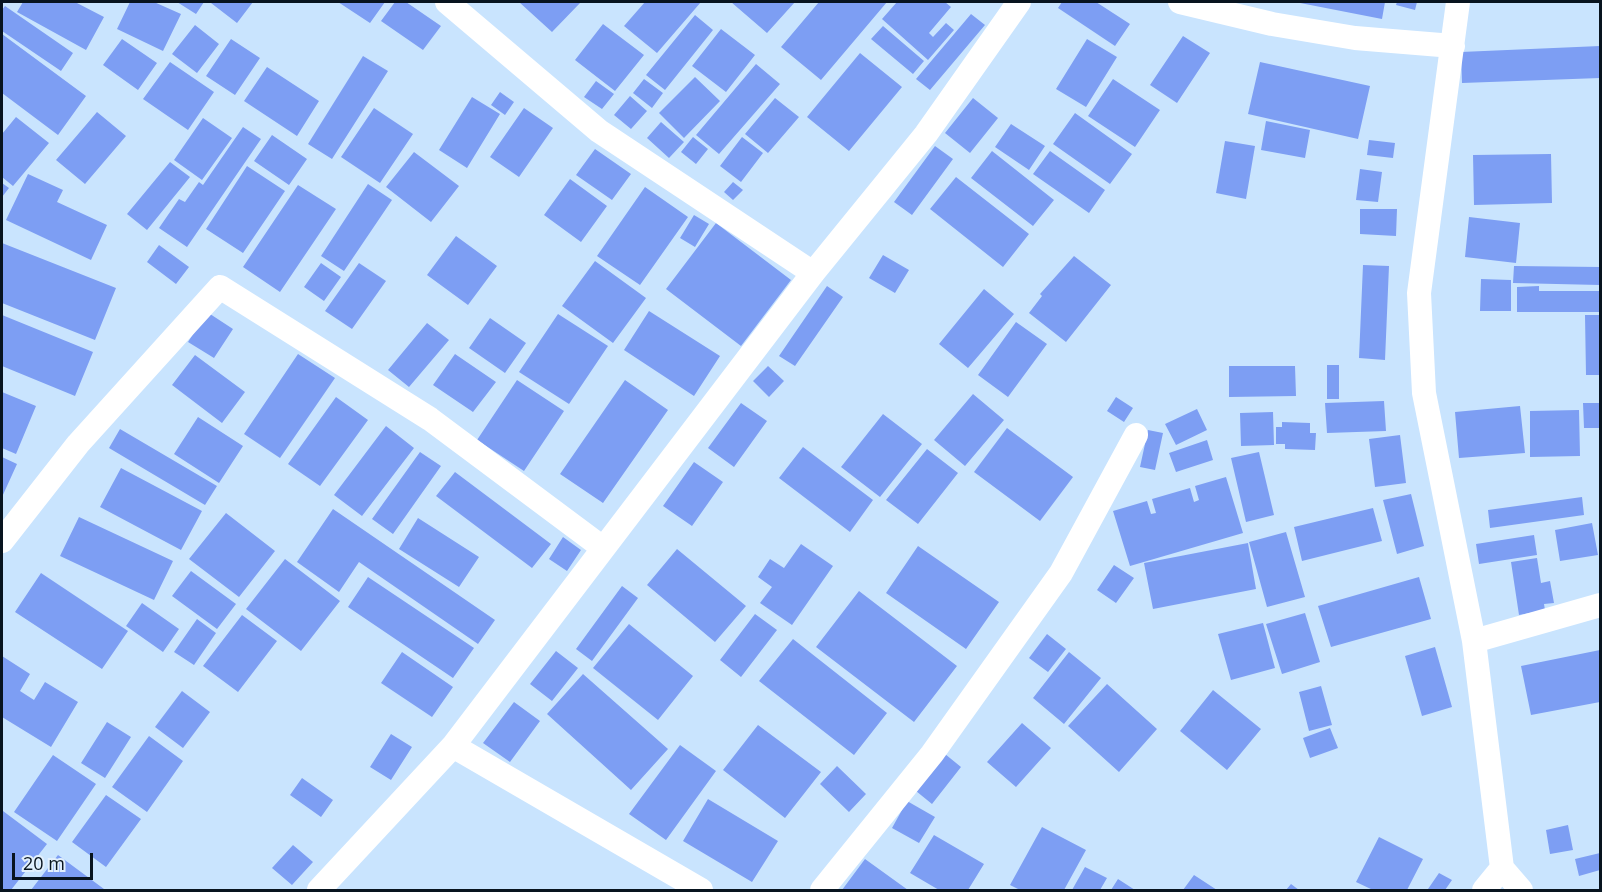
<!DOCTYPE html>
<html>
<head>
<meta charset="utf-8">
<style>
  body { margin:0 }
  #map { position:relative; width:1602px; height:892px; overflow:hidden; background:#c9e4fe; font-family:"Open Sans",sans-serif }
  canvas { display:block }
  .frame { position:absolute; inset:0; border:3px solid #08141f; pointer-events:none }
  .scale { position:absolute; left:12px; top:853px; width:81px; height:27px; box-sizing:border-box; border:3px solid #08141f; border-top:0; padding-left:8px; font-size:18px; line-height:21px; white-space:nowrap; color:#08141f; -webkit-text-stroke:4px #e2f0fd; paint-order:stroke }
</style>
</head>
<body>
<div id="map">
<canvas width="1602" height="892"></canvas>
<div class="frame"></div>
<div class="scale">20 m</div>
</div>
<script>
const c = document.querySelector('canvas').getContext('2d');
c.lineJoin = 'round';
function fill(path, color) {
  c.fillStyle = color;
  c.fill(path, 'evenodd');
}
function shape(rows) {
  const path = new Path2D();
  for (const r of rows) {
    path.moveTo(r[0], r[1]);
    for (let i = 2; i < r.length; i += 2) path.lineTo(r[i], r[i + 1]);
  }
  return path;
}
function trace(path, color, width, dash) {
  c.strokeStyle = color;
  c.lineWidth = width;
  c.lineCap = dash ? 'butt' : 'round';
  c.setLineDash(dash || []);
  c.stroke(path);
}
const building = shape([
  [23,2,75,2,104,17,86,50,17,12],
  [130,2,154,2,181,14,163,51,117,29],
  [177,2,204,2,196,14],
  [212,2,253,2,237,23,211,3],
  [338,2,385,2,370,23],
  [395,2,406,2,441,26,423,50,381,21],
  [519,2,581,2,552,32],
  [645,2,701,2,657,53,624,26],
  [731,2,795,2,767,33],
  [819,2,887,2,821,80,781,47],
  [897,2,945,2,951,7,929,33,933,37,946,23,954,30,928,60,882,19],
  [1062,2,1096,2,1130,24,1115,46,1058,8],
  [1295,2,1385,2,1382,19],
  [1397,2,1417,2,1415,10,1396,5],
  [5,6,73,53,61,71,2,31,2,10],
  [971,14,985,25,930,90,916,79],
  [695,15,713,30,665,90,646,75],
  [603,24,644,55,615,91,575,60],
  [195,25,219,44,197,73,172,54],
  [883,26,924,61,913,74,871,39],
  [721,29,755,55,726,92,692,66],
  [2,34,86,96,58,135,2,93],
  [1183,36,1210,53,1177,103,1150,85],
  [122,39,157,63,138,90,103,65],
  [231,39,260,58,235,95,206,76],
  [1087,39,1117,57,1086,107,1056,89],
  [1600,46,1600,78,1462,83,1461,52],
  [860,53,902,87,849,151,807,117],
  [363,56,388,71,332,159,308,144],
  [170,62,214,92,188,130,143,99],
  [1260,62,1370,86,1358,139,1248,114],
  [756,64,780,84,719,154,696,135],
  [267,67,319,101,297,136,244,101],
  [695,77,720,101,684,138,659,113],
  [644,79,663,93,652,108,633,93],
  [1113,79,1160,110,1135,147,1088,116],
  [596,81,614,94,602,109,584,97],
  [500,92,514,102,505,115,491,105],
  [630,96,647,111,631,129,614,115],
  [472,97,500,114,467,168,439,150],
  [775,98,799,117,768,153,745,134],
  [973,98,998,118,970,153,945,133],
  [374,108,413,134,380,183,341,157],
  [524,108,553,128,519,177,490,157],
  [97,112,126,136,85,184,56,160],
  [1075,113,1132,154,1110,184,1053,144],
  [16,117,49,143,13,186,2,177,2,134],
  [203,118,232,138,202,180,174,160],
  [1266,121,1310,130,1305,158,1261,150],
  [661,122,684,142,669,158,647,138],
  [1011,124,1045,146,1029,170,995,147],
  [243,127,261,139,187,247,159,228,179,199,185,202,199,182,203,185],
  [272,135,307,159,289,185,254,161],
  [693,137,708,149,696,164,681,152],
  [742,137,763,153,741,182,720,166],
  [1369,140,1395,143,1393,158,1367,155],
  [1225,141,1255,146,1246,199,1216,193],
  [935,146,953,159,912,215,894,202],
  [595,149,631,174,612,200,576,175],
  [992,151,1054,200,1033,226,971,178],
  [1050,151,1105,190,1089,213,1033,174],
  [414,152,459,186,431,222,386,187],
  [1551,154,1552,203,1474,205,1473,155],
  [170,162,190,177,147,230,127,214],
  [247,166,285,191,243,253,206,229],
  [1360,169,1382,172,1378,202,1356,200],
  [28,174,63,190,57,202,107,225,91,260,6,220],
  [956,177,1029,234,1003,267,930,209],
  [570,179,607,206,581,242,544,215],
  [733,182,743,190,733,200,724,192],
  [2,183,9,188,2,197],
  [368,184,392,200,344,271,321,256],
  [298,185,336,209,280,292,243,267],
  [645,187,688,217,640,285,597,256],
  [1360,209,1397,209,1396,236,1360,234],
  [694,215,709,224,695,247,680,238],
  [1469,217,1520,223,1516,263,1465,257],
  [716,223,791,280,741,346,666,289],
  [456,236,497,266,468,305,427,275],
  [2,243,116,288,95,340,2,303],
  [159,245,189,267,176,284,147,262],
  [883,255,909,270,895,293,869,278],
  [1074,256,1111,285,1066,342,1029,313,1042,296,1040,294],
  [595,261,646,298,613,343,562,306],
  [321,263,341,277,324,301,304,287],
  [359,263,386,281,352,329,325,311],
  [1363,265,1389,266,1385,360,1359,358],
  [1514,266,1600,267,1600,285,1513,283],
  [1481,279,1511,280,1511,311,1480,311],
  [827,286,843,297,795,366,779,356],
  [1539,286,1539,291,1600,291,1600,312,1517,312,1517,287],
  [984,289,1014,314,968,368,939,344],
  [649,311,720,356,694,396,624,350],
  [207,312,233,329,214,358,188,342],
  [558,314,608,346,569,404,519,372],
  [2,315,93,352,75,396,2,366],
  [1585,315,1600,315,1600,375,1586,375],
  [490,318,526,343,505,373,469,348],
  [1016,322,1047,344,1008,397,978,375],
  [427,323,449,340,409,387,388,370],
  [298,354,335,378,280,458,244,434],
  [455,354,496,382,473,412,433,385],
  [195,355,245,392,222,423,172,385],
  [1327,365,1339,365,1339,399,1327,399],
  [768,366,784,381,769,397,753,381],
  [1229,366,1295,366,1296,396,1229,397],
  [517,380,564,411,524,471,477,440],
  [625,380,668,410,603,503,560,474],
  [2,392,36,406,16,454,2,448],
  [973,394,1004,420,965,466,934,440],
  [336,397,368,420,320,486,288,464],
  [1116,397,1133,408,1124,422,1107,411],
  [1384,401,1386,431,1327,433,1325,403],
  [741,403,767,421,734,467,708,448],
  [1583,403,1600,403,1600,428,1584,428],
  [1520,406,1525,453,1459,458,1455,412],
  [1197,409,1207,430,1176,445,1165,424],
  [1579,410,1580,456,1530,457,1530,411],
  [1273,412,1274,445,1241,446,1240,413],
  [883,414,922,444,880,497,841,467],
  [198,417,243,446,219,483,174,454],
  [1282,422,1310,423,1310,433,1316,433,1315,450,1285,449,1285,444,1276,444,1276,427,1282,427],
  [386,426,414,448,362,516,334,495],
  [1007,428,1073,477,1040,521,974,472],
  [120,429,217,486,205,505,109,448],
  [1148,430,1163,433,1155,470,1140,467],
  [1400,435,1406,483,1375,487,1369,439],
  [1207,440,1213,460,1176,472,1169,453],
  [803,447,873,500,850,532,779,478],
  [927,449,958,473,918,524,886,500],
  [420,452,441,466,393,534,372,519],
  [1259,452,1274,515,1246,522,1231,458],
  [2,457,17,464,2,497],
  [694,462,723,482,692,526,663,506],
  [121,468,202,511,181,550,100,507],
  [455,472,551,544,532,568,436,496],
  [1226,477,1243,533,1130,566,1113,511,1147,501,1151,514,1156,513,1152,499,1190,488,1194,502,1199,500,1195,486],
  [1411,494,1424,546,1397,554,1383,500],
  [1582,497,1584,515,1490,528,1488,510],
  [1373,508,1382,541,1302,561,1294,527],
  [333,509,495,620,478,644,359,562,339,592,297,562],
  [226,513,275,551,239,597,189,559],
  [79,517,173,561,154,600,60,556],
  [418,518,479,557,459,587,399,549],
  [1592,523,1598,555,1560,561,1555,530],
  [1286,532,1305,597,1267,607,1249,542],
  [1534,535,1537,555,1479,564,1476,544],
  [563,537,581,550,567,571,549,559],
  [1248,543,1256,589,1153,609,1144,563],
  [801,544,833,566,792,625,760,603,772,587,758,577,770,559,784,568],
  [918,546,999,602,966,649,886,593],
  [677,549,746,606,715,642,647,585],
  [1537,558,1541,583,1550,581,1554,603,1544,604,1545,610,1519,615,1511,562],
  [285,559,340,601,301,651,246,609],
  [1114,565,1134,578,1116,603,1097,590],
  [191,571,236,604,217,629,172,596],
  [41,573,128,631,102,669,15,612],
  [368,577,474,648,453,678,348,607],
  [1419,577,1431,619,1331,647,1318,606],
  [622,586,638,598,592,661,576,649],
  [859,591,957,666,914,722,816,647],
  [142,603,179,629,163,652,126,626],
  [1305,613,1320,662,1282,674,1266,624],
  [755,614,777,630,741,677,720,660],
  [242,615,277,641,238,692,203,666],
  [197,619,216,633,194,665,174,652],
  [1263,623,1275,668,1231,680,1218,634],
  [629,624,693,676,658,720,593,668],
  [1047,634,1066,649,1048,672,1029,658],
  [793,639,887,713,854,755,759,681],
  [1435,647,1452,707,1422,716,1405,656],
  [1600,650,1600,702,1531,715,1521,666],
  [556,651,578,668,552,701,530,684],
  [402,652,453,687,432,717,381,683],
  [1069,652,1101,678,1064,724,1033,698],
  [2,656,30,674,20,691,34,700,45,682,78,702,51,747,2,717],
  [583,674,668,749,631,790,547,714],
  [1107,684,1157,729,1119,772,1068,726],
  [1321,686,1332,725,1309,731,1299,692],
  [1213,690,1261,729,1227,770,1180,731],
  [182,691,210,712,183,748,155,727],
  [514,702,540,721,510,762,483,743],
  [107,722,131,737,105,778,81,763],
  [1022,723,1051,748,1016,787,987,762],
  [758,725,821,772,785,818,723,770],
  [1330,728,1338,748,1310,758,1303,738],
  [391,734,412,747,391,780,370,767],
  [149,736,183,761,147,812,112,787],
  [680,745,716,771,666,840,629,814],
  [945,754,961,767,932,804,916,791],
  [53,755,96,784,57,841,14,812],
  [837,766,866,794,849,812,820,784],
  [302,778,333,800,321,817,290,795],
  [106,795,141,819,106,867,72,842],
  [708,799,778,841,752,882,683,841],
  [907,801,935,817,919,843,892,828],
  [3,811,47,844,11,890,2,890],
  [1568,825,1573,850,1550,854,1546,830],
  [1042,827,1086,850,1064,890,1020,890,1010,885],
  [934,835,984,864,968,890,939,890,910,873],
  [1379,837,1423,859,1407,890,1373,890,1356,882],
  [293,845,313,862,292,885,272,868],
  [1600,853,1600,870,1579,876,1575,859],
  [58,855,104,889,102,890,31,890],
  [865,859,908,890,842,890],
  [1085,867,1107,878,1100,890,1072,890],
  [1439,873,1452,880,1445,890,1430,890,1428,889],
  [1194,875,1217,890,1183,890],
  [1118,879,1135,890,1111,890],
  [1291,884,1299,890,1286,890]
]);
const minor = shape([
  [447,2,599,131,813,273],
  [1180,2,1272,24,1355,38,1453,46],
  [1458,2,1419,293,1424,393,1474,641,1502,868,1484,890],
  [2,541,78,444,220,287,430,419,603,548],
  [1474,641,1600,605],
  [453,746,701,890],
  [1502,868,1521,890],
  [319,890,453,746,813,273,926,134,1019,2],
  [822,890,932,754,1061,573,1136,435]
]);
fill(building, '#7d9ef3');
trace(minor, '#fff', 24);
</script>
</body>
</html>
